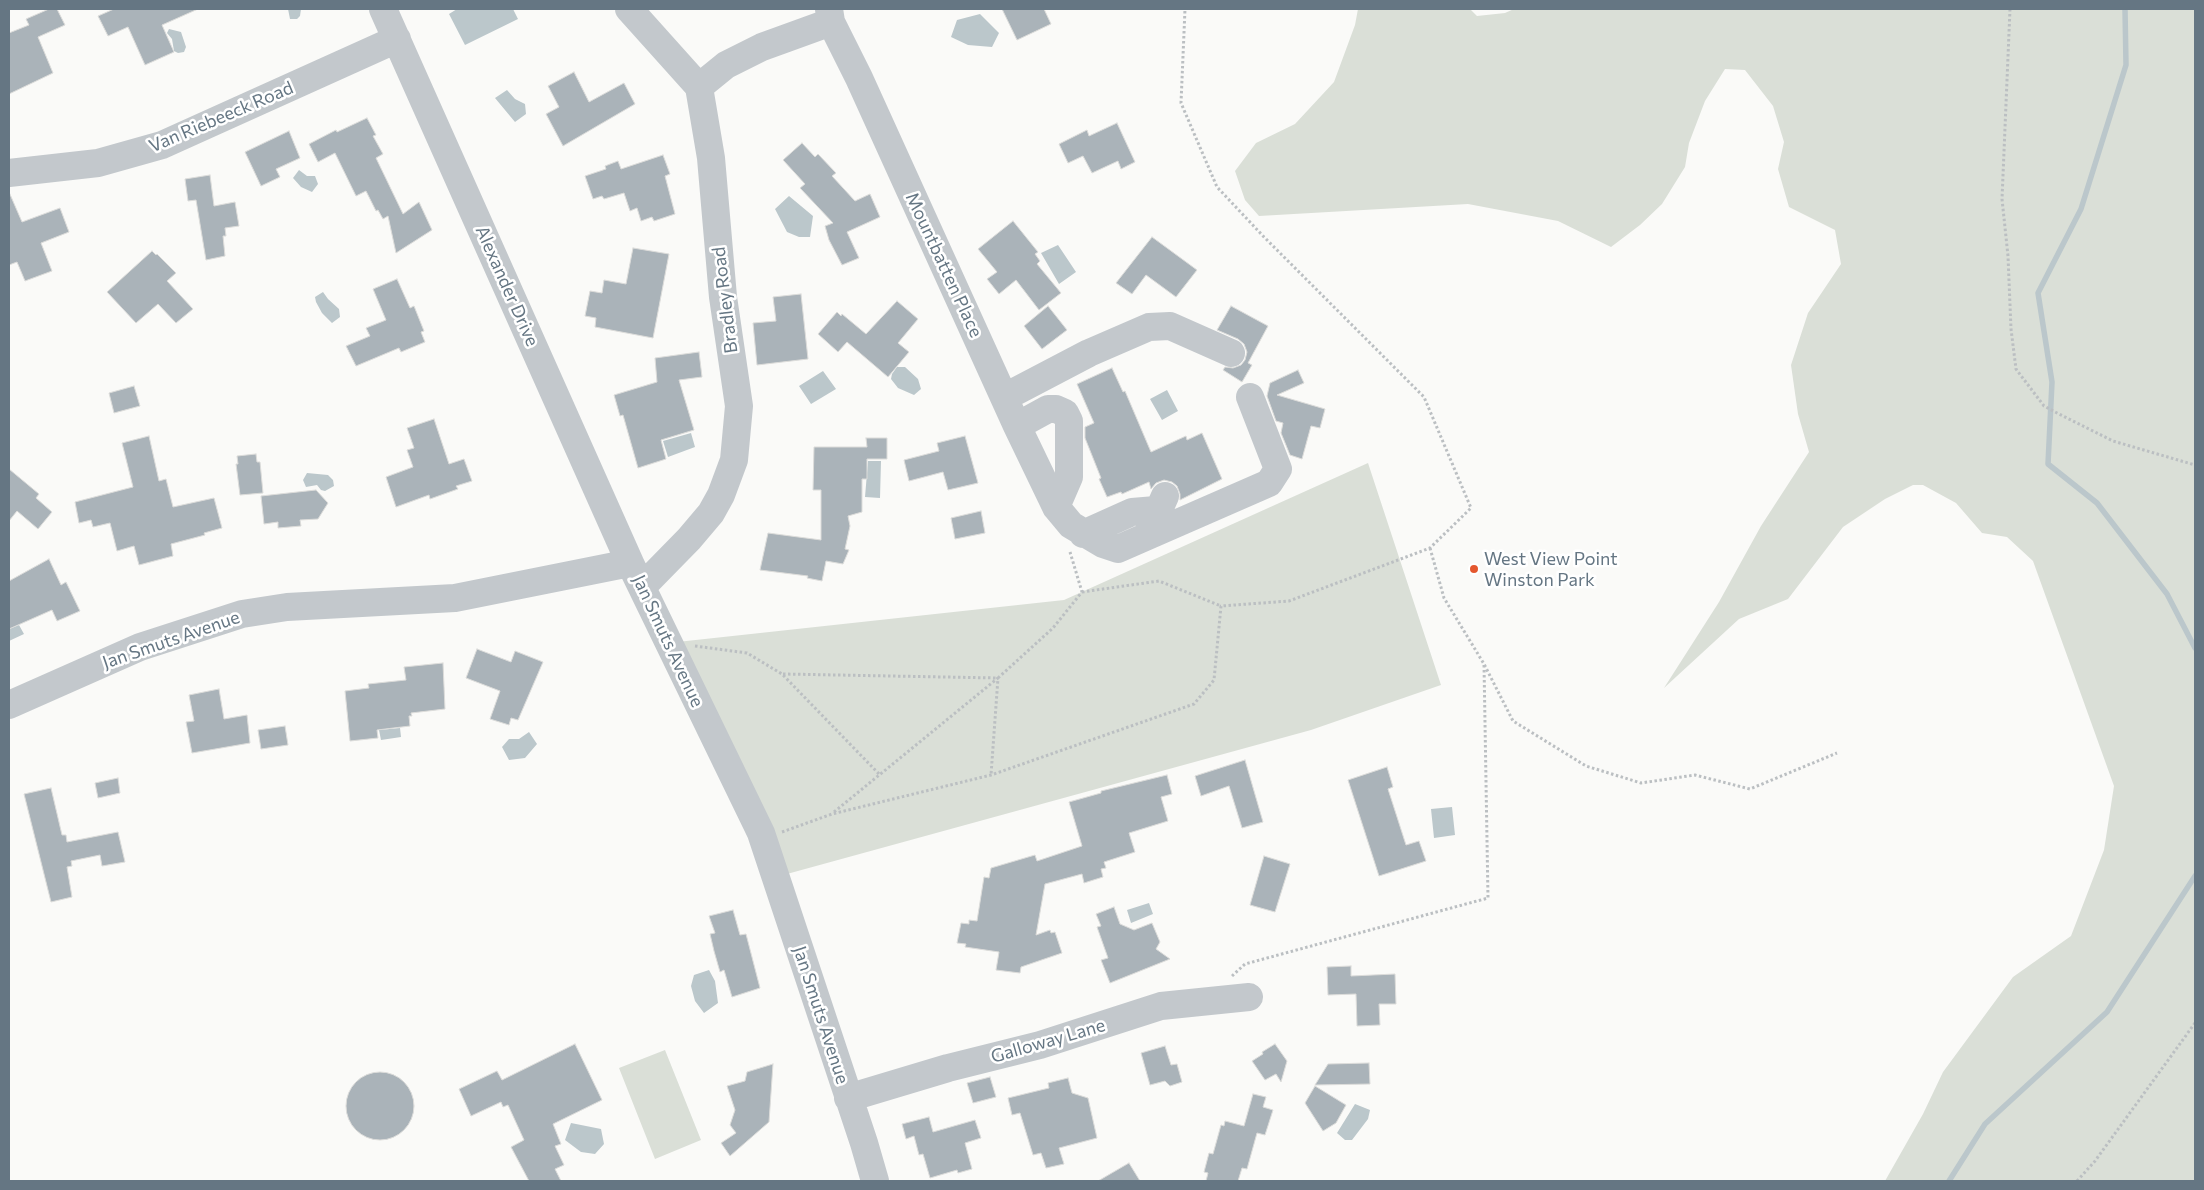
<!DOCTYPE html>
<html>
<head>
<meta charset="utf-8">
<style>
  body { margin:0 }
  #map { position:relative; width:2204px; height:1190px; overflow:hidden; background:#fafaf8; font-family:Commissioner,sans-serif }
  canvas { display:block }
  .frame { position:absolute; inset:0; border:10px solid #657683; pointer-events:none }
</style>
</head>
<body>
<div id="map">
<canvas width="2204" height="1190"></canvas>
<div class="frame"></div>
</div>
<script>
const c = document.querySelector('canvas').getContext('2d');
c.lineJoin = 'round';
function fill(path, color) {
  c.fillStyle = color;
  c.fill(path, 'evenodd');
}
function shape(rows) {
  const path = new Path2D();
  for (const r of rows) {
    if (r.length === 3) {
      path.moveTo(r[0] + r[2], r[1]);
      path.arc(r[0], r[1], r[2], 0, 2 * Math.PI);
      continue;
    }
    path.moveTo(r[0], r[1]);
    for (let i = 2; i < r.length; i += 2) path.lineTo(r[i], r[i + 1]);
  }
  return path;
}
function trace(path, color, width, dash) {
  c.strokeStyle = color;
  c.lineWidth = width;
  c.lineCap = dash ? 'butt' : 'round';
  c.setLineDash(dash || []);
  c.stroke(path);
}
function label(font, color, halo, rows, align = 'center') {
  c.font = font + ' Commissioner,sans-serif';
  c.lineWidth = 5;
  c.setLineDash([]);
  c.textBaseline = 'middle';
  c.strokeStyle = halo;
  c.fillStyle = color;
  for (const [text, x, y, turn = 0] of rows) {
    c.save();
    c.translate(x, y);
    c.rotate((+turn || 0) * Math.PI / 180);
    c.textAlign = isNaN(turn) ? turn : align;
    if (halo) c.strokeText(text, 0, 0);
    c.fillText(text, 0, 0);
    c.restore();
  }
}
const green = shape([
  [1358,9,1470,9,1477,16,1505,13,1514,9,2195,9,2195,1181,1885,1181,1923,1114,1943,1072,2013,977,2071,936,2104,850,2114,786,2033,561,2007,537,1982,533,1956,503,1923,485,1913,485,1885,499,1843,527,1788,599,1739,619,1664,688,1719,602,1761,526,1809,452,1798,414,1791,365,1808,313,1841,264,1835,230,1789,207,1778,169,1784,142,1773,106,1745,70,1725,69,1705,101,1689,143,1685,167,1662,204,1640,225,1611,247,1558,221,1468,204,1259,216,1245,200,1235,171,1256,143,1295,124,1334,82,1355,25],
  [1368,463,1441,685,1311,730,776,877,668,643,1064,600],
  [665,1050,701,1140,655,1159,619,1068]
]);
const water = shape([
  [288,9,301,9,300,16,297,19,290,19],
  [457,9,513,9,518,19,465,45,449,14],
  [980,14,999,33,992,47,968,45,951,37,957,20],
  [169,29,181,32,186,47,184,52,178,53,174,51,172,39,167,33],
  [507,90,515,99,525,104,526,114,515,122,495,98],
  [299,170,307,176,315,176,318,184,312,192,301,187,293,178],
  [789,196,813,216,810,237,799,237,787,232,775,209],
  [1058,245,1076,272,1059,284,1041,253],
  [323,292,328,299,339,309,340,317,332,323,322,313,316,302,315,297],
  [897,367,905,367,918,379,921,389,914,395,898,388,891,379,892,374],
  [823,371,836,389,811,404,799,386],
  [1167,390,1178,411,1162,420,1150,399],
  [691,433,695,447,668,457,663,441],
  [868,461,881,461,880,498,865,497],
  [307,473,328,475,333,480,334,486,325,491,321,490,317,485,306,487,303,480],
  [19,625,24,634,9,641,9,629],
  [400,728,401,737,381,740,379,730],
  [529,732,537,744,525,758,509,760,502,747,509,739,519,739],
  [1452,807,1455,835,1434,838,1431,809],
  [1149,903,1153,914,1131,923,1127,910],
  [709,970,715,981,718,1003,704,1013,695,1001,691,986,694,975],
  [1355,1104,1370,1110,1368,1119,1352,1140,1345,1140,1337,1133],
  [571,1123,601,1129,604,1144,595,1154,581,1152,565,1140]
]);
const stream = shape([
  [2125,9,2126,65,2081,209,2038,293,2052,382,2048,464,2097,503,2167,594,2195,648],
  [1949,1181,1985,1124,2107,1012,2195,876]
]);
const building = shape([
  [49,9,57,9,65,25,38,37,53,73,9,94,9,33,29,25,26,19,49,9],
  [114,9,198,9,162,25,174,52,145,65,128,27,108,36,98,16,114,9],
  [1002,9,1044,9,1051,24,1017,40,1002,9],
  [574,72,589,102,624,83,635,104,563,146,546,114,559,107,548,86,574,72],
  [367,118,376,135,373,136,383,154,376,158,403,214,419,202,432,230,396,253,388,216,383,219,378,210,376,211,366,191,356,196,335,153,318,162,309,144,336,130,337,132,367,118],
  [1117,123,1135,162,1121,169,1118,161,1092,173,1083,156,1068,163,1059,144,1087,130,1089,136,1117,123],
  [289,131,300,158,276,169,280,177,261,186,245,152,289,131],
  [802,143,815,157,818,154,836,173,832,176,855,201,870,194,880,217,847,232,859,258,842,265,829,240,825,226,833,223,800,188,805,184,783,160,802,143],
  [663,155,670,174,665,176,675,214,654,221,652,217,641,221,637,208,630,211,624,193,604,199,602,196,593,199,585,176,606,169,605,166,618,161,621,169,663,155],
  [210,175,214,206,235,202,239,226,225,228,226,236,223,236,225,256,206,260,196,200,188,201,185,179,210,175],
  [9,192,22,222,60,208,69,232,41,243,52,271,25,281,17,262,9,265,9,192],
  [1013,221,1038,252,1035,254,1040,261,1037,264,1061,293,1039,310,1016,280,999,294,987,279,997,272,978,249,1013,221],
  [1152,237,1197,270,1176,297,1146,275,1132,294,1116,283,1152,237],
  [633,248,669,254,653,338,595,327,596,318,585,316,590,291,602,293,604,280,626,284,633,248],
  [152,251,156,255,157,254,176,273,167,281,193,309,176,323,158,304,136,323,107,292,152,251],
  [397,279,410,308,414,306,424,331,421,332,425,342,401,352,399,348,356,366,346,346,370,336,366,328,386,320,373,289,397,279],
  [801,294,808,359,757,365,753,323,776,321,773,297,801,294],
  [897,301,918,319,898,343,909,352,888,377,847,342,838,352,818,334,837,312,841,316,842,314,866,334,897,301],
  [1048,306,1067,330,1042,349,1024,326,1048,306],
  [1231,306,1268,326,1248,363,1252,365,1242,382,1223,370,1225,367,1233,368,1241,365,1245,360,1247,352,1244,344,1238,339,1217,330,1231,306],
  [699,352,702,377,679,380,694,430,661,440,666,459,638,468,623,415,620,416,614,395,657,382,655,358,699,352],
  [1112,368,1123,392,1125,391,1151,452,1186,436,1187,440,1202,433,1222,479,1180,500,1180,494,1177,486,1172,482,1164,480,1156,483,1151,489,1149,482,1122,494,1121,492,1107,497,1099,479,1101,478,1085,438,1085,427,1094,423,1077,384,1112,368],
  [1298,370,1304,383,1277,395,1325,409,1320,428,1311,426,1302,459,1290,455,1281,433,1283,423,1276,421,1267,396,1270,383,1298,370],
  [134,386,140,406,114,413,109,393,134,386],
  [434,419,449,464,464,459,472,481,456,486,458,489,430,499,429,495,396,507,386,477,413,467,407,450,414,448,407,428,434,419],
  [149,436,159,481,166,479,173,507,214,498,222,528,204,533,205,535,171,544,173,556,139,565,134,546,117,551,110,523,93,527,91,520,79,523,75,502,133,487,122,443,149,436],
  [965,436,978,483,948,490,943,472,909,481,904,460,939,451,937,443,965,436],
  [866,438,887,438,887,459,867,459,867,479,862,479,862,512,848,516,850,526,845,549,849,550,843,564,826,561,822,581,807,578,808,576,760,570,768,533,821,540,821,490,813,490,814,447,867,447,866,438],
  [256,454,257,462,260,462,263,493,240,495,236,464,238,464,237,456,256,454],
  [9,469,39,494,36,498,52,512,38,529,17,511,9,521,9,469],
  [316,490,328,503,318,519,300,520,301,526,278,528,278,522,264,524,261,496,316,490],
  [981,511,985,533,955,539,951,518,981,511],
  [49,559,61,585,66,582,80,611,57,621,52,610,9,629,9,581,49,559],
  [477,649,511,662,515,651,543,662,518,720,511,718,509,725,490,719,500,691,466,678,477,649],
  [443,663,445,709,411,713,412,716,409,716,410,726,377,730,378,738,350,741,345,691,369,688,368,684,406,680,404,667,443,663],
  [219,689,224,719,247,715,250,743,192,753,186,722,194,721,189,695,219,689],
  [285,726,288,745,261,749,258,730,285,726],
  [1245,760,1263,822,1242,828,1229,786,1201,796,1195,776,1245,760],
  [1387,767,1393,787,1388,789,1406,845,1419,841,1426,861,1379,876,1348,780,1387,767],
  [1167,775,1172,794,1161,797,1168,821,1129,833,1135,852,1104,862,1106,868,1101,869,1103,877,1084,883,1082,874,1045,884,1036,935,1050,930,1051,933,1055,932,1062,953,1021,967,1020,973,996,970,999,952,965,947,966,944,957,943,961,923,969,924,969,920,977,921,984,877,989,878,991,868,1035,855,1037,861,1082,846,1069,802,1101,793,1101,791,1167,775],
  [118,778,120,793,98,798,95,783,118,778],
  [51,788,62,835,66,835,67,842,118,832,125,862,102,866,100,855,71,861,72,866,67,867,72,897,51,902,24,794,51,788],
  [1264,856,1290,864,1275,912,1250,905,1264,856],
  [1114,907,1120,924,1134,930,1152,923,1160,942,1156,949,1170,959,1110,983,1101,960,1108,958,1097,927,1101,926,1096,914,1114,907],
  [733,910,740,935,746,934,760,988,732,997,724,970,720,972,714,951,710,934,715,933,709,916,733,910],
  [1351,966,1351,976,1395,974,1396,1004,1379,1004,1380,1025,1357,1026,1356,994,1328,995,1327,967,1351,966],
  [575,1044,602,1100,553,1124,561,1144,555,1146,564,1165,555,1169,561,1181,529,1181,511,1147,524,1140,508,1105,503,1107,501,1102,471,1116,459,1089,497,1071,502,1080,575,1044],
  [1275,1044,1287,1061,1281,1082,1276,1074,1265,1080,1252,1061,1263,1054,1262,1052,1275,1044],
  [1165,1046,1171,1065,1177,1064,1182,1082,1170,1086,1165,1081,1150,1085,1141,1053,1165,1046],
  [1369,1063,1370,1084,1315,1085,1328,1064,1369,1063],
  [773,1064,769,1122,730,1156,721,1143,736,1133,730,1125,735,1110,727,1086,745,1081,747,1072,773,1064],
  [380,1106,34],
  [990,1077,996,1097,973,1103,967,1083,990,1077],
  [1068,1078,1072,1093,1088,1098,1097,1138,1059,1148,1064,1164,1046,1168,1041,1153,1033,1155,1020,1113,1012,1115,1008,1098,1049,1088,1048,1083,1068,1078],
  [1315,1086,1346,1105,1336,1123,1323,1131,1305,1103,1315,1086],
  [1253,1094,1266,1097,1263,1107,1273,1110,1265,1135,1257,1133,1247,1169,1242,1168,1238,1181,1206,1181,1208,1173,1204,1172,1209,1153,1213,1154,1221,1125,1224,1126,1225,1121,1244,1126,1253,1094],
  [929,1117,933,1132,975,1120,981,1138,965,1143,972,1169,958,1173,957,1170,930,1178,923,1154,919,1155,914,1136,906,1139,902,1124,929,1117],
  [1129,1163,1140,1181,1098,1181,1129,1163]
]);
const path = shape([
  [2010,9,2002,199,2008,256,2011,329,2016,369,2044,406,2057,413,2113,441,2195,465],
  [1430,548,1444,598,1484,664,1513,721,1586,766,1641,783,1695,775,1750,789,1837,753],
  [1082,592,1159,581,1221,606],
  [695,646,747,653,782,674,880,775],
  [783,674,998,678,1053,628,1082,592,1070,552],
  [834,812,998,678,991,775],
  [782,832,832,814,991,775,1194,704,1214,680,1221,606,1289,601,1430,548,1471,508,1424,397,1264,237,1217,187,1181,103,1185,9],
  [1232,976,1245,964,1488,898,1484,664],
  [2077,1181,2095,1161,2195,1023]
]);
const minor = shape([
  [383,9,630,563],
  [629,9,699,87,711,158,723,297,739,406,734,460,721,495,711,513,689,539,642,587],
  [829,9,831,22,859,78,1017,426,1056,507,1071,525,1103,544,1118,549,1269,483,1278,469,1250,397],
  [699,87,726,65,762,47,831,22],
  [9,173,98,163,162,145,397,39],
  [1005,397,1089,353,1149,327,1170,326,1231,353],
  [1017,426,1048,409,1056,409,1065,413,1069,421,1069,477,1056,507],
  [1083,534,1132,512,1156,510,1161,505,1165,496],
  [9,705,140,647,242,614,287,607,455,598,630,563,761,833,864,1143,875,1181],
  [848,1098,948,1068,1040,1045,1161,1006,1249,997]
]);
const markers = [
  [1474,569,5,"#e4572e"]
];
const streetNames = [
  ["Van Riebeeck Road",221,117,-23],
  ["Mountbatten Place",944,265,65],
  ["Alexander Drive",507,286,66],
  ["Bradley Road",725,300,-97],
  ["Jan Smuts Avenue",171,640,-19],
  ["Jan Smuts Avenue",668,641,65],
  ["Jan Smuts Avenue",821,1015,72],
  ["Galloway Lane",1048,1041,-16]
];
const poiNames = [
  ["West View Point",1484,559],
  ["Winston Park",1484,580]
];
fill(green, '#dadfd7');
fill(water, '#bbc7cb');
trace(stream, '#bbc7cb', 5.5);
fill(building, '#aab3b9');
trace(building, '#dcdcda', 1);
trace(path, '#bbbfc2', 3, [2.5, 2.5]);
trace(minor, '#c3c8cc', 28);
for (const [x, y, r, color] of markers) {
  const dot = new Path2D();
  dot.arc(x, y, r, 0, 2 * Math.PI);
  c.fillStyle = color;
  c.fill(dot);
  trace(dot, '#fff', 2);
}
label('18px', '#657683', '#fff', streetNames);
label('18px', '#657683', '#fff', poiNames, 'left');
</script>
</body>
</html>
